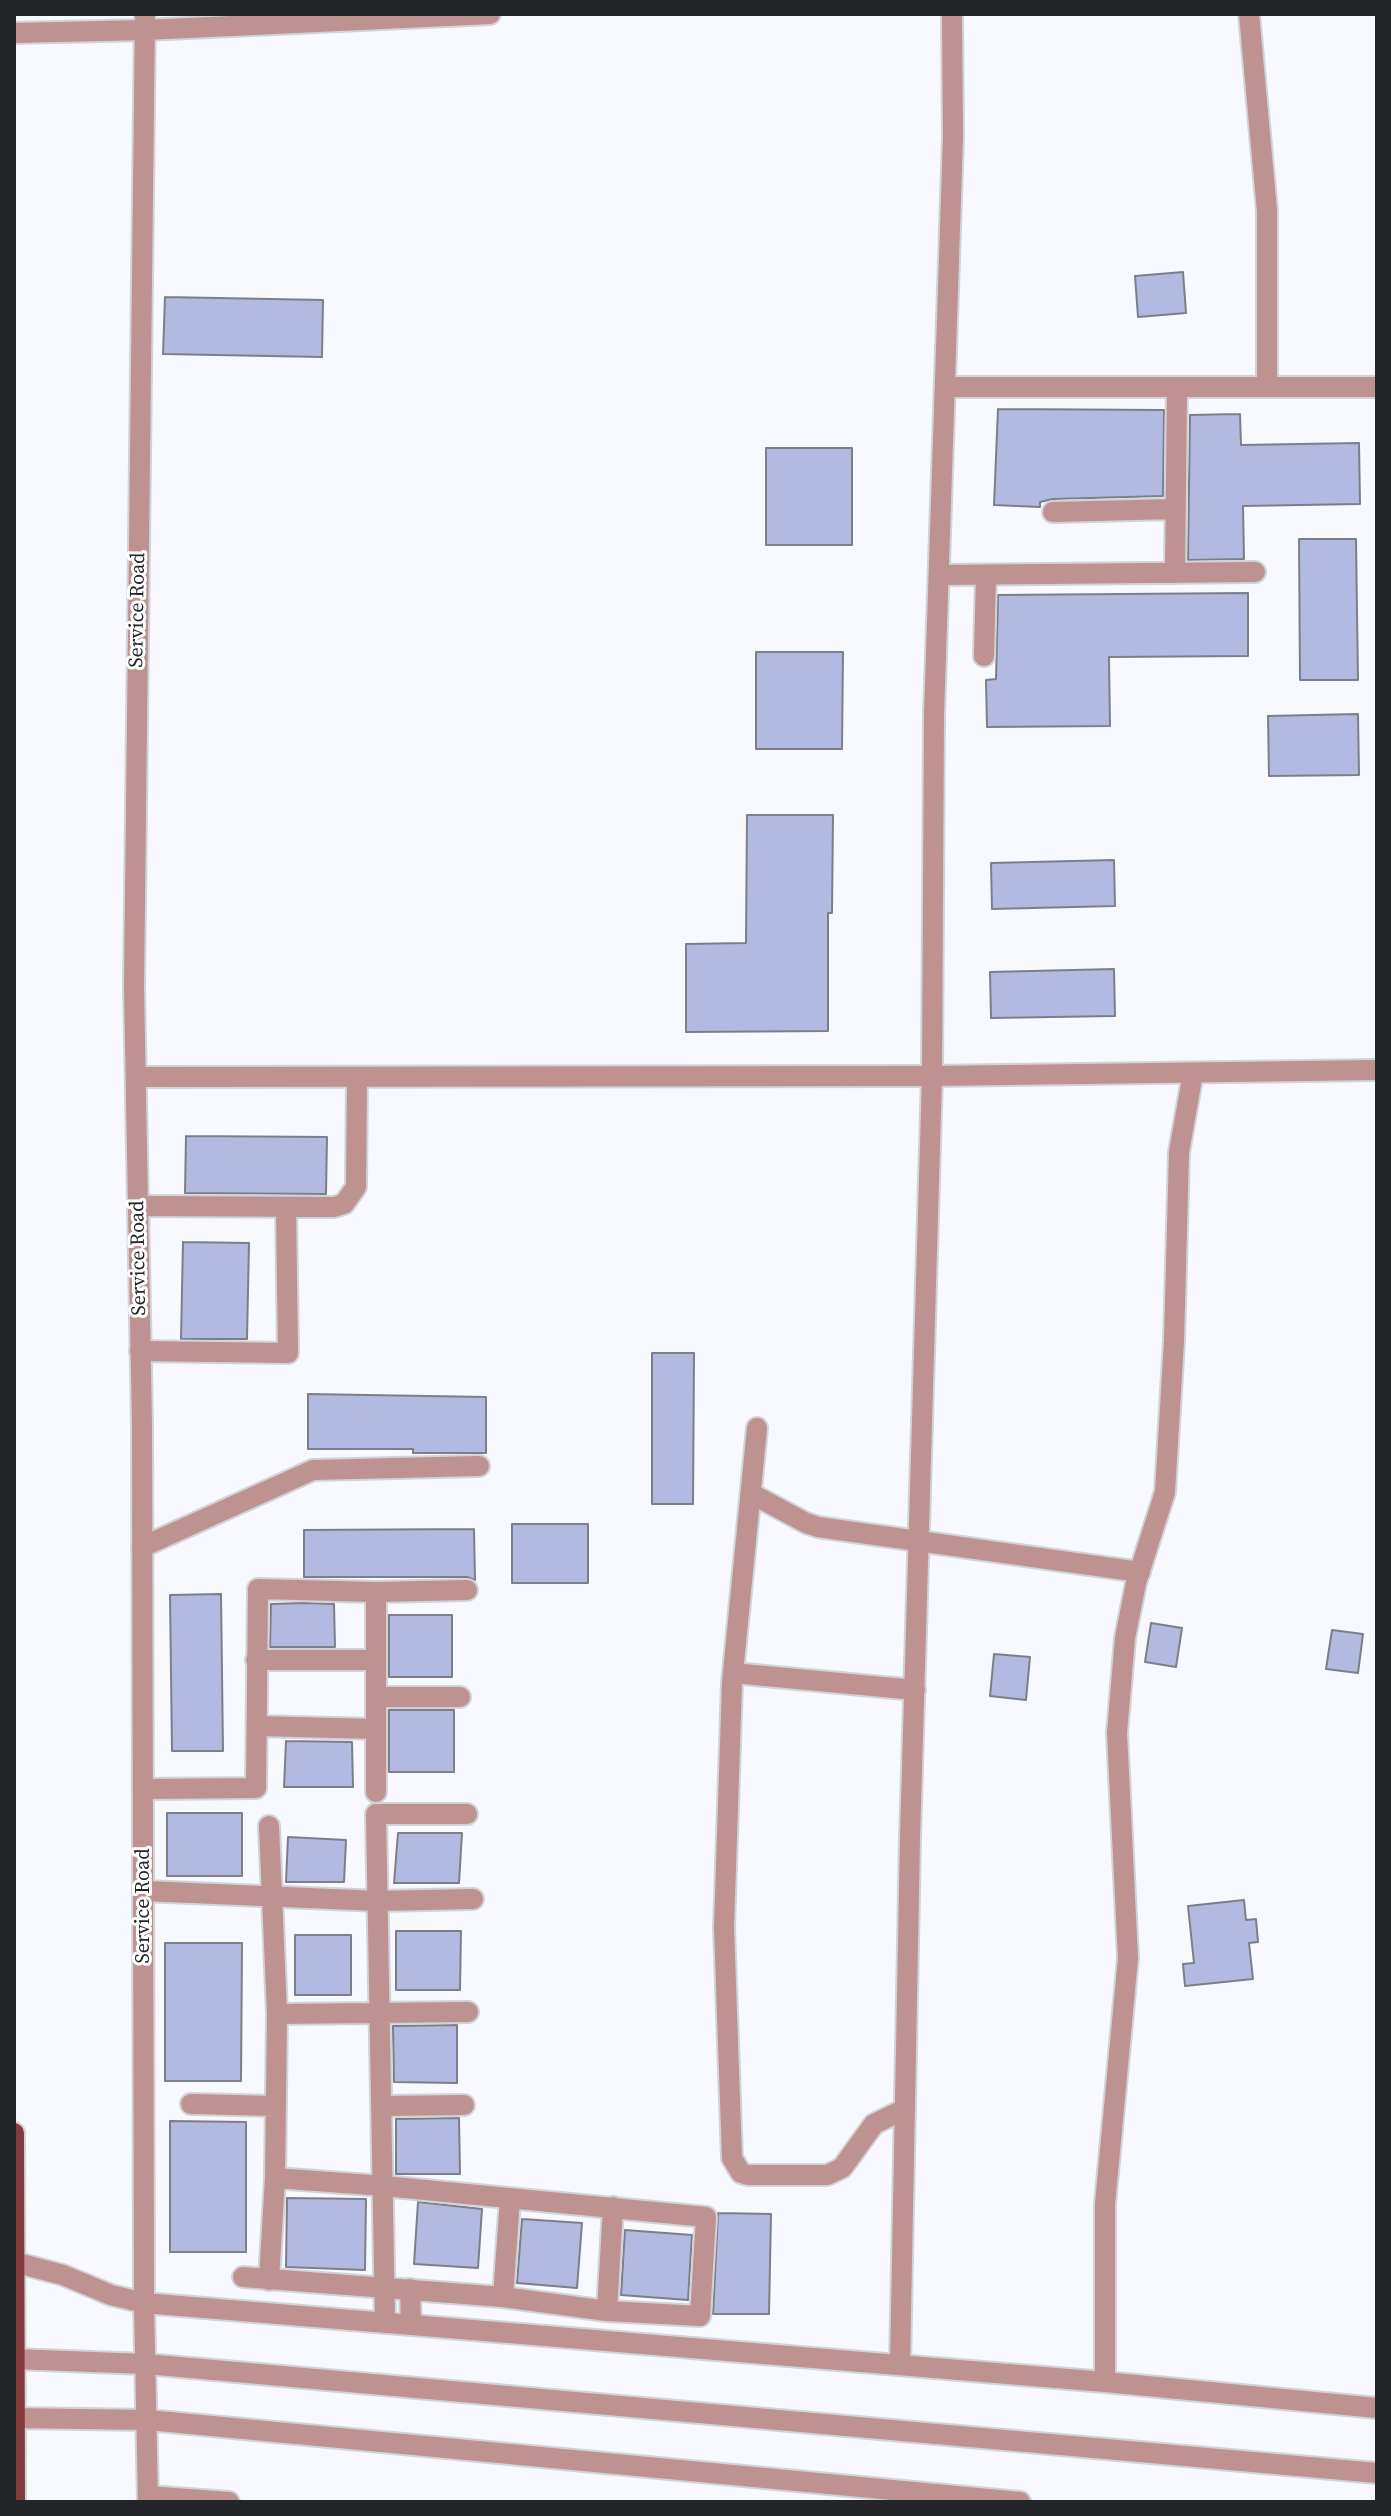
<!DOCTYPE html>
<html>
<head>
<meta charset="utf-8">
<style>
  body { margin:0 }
  #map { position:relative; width:1391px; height:2516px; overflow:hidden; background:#f8f9fe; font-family:"Source Serif 4",serif }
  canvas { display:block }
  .frame { position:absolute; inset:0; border:16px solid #242529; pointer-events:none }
</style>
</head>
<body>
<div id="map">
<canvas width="1391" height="2516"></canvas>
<div class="frame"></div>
</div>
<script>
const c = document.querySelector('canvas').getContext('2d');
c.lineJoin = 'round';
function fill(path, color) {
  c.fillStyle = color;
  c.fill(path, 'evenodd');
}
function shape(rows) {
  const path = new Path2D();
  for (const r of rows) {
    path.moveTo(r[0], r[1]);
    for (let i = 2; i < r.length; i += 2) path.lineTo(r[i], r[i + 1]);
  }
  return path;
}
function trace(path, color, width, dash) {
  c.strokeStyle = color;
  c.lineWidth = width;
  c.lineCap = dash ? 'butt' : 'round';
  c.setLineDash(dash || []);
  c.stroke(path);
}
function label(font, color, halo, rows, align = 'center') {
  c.font = font + ' "Source Serif 4",serif';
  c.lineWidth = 6;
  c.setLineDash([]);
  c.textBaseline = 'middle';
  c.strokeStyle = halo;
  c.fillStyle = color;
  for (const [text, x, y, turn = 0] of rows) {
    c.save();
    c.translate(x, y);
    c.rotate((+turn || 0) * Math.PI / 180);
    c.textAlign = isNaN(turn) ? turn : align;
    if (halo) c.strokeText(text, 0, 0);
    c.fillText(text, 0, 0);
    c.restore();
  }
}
const building = shape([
  [1183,272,1186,313,1138,317,1135,276,1183,272],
  [165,297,323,300,322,357,163,354,165,297],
  [998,409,1164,410,1163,496,1053,499,1040,502,1040,507,994,505,998,409],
  [1240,414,1241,445,1359,443,1360,504,1243,506,1244,559,1188,560,1190,415,1240,414],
  [766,448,852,448,852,545,766,545,766,448],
  [1299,539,1356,539,1358,680,1300,680,1299,539],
  [1248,593,1248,656,1109,657,1110,726,987,727,986,680,996,679,998,595,1248,593],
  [756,652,843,652,842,749,756,749,756,652],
  [1358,714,1359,775,1269,776,1268,716,1358,714],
  [747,815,833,815,832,913,828,913,828,1031,686,1032,686,944,746,943,747,815],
  [1114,860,1115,906,992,909,991,863,1114,860],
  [1114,969,1115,1016,991,1018,990,972,1114,969],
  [186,1136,327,1137,326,1194,185,1193,186,1136],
  [183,1242,249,1243,247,1339,181,1339,183,1242],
  [652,1353,694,1353,693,1504,652,1504,652,1353],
  [308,1394,486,1397,486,1453,413,1453,413,1449,308,1449,308,1394],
  [512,1524,588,1524,588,1583,512,1583,512,1524],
  [474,1529,475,1580,467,1577,304,1577,304,1530,474,1529],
  [221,1594,223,1751,172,1751,170,1595,221,1594],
  [304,1603,334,1604,335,1647,270,1647,271,1604,304,1603],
  [389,1615,452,1615,452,1677,389,1677,389,1615],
  [1151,1623,1182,1628,1176,1667,1145,1662,1151,1623],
  [1332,1630,1363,1634,1358,1673,1326,1669,1332,1630],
  [994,1654,1030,1657,1026,1700,990,1696,994,1654],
  [389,1710,454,1710,454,1772,389,1772,389,1710],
  [286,1741,352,1742,353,1787,284,1787,286,1741],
  [167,1813,242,1813,242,1876,167,1876,167,1813],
  [398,1833,462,1833,459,1883,394,1883,398,1833],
  [288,1837,346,1840,344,1882,286,1882,288,1837],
  [1244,1900,1246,1920,1256,1919,1258,1942,1249,1943,1253,1979,1185,1986,1183,1964,1194,1963,1188,1906,1244,1900],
  [396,1931,461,1931,460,1990,396,1990,396,1931],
  [295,1935,351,1935,351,1995,295,1995,295,1935],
  [165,1943,242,1943,241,2081,165,2081,165,1943],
  [457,2025,457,2083,394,2082,393,2026,457,2025],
  [459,2118,460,2174,396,2174,396,2119,459,2118],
  [170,2121,246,2122,246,2252,170,2252,170,2121],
  [287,2198,366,2199,365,2270,286,2267,287,2198],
  [418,2202,482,2209,478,2268,414,2264,418,2202],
  [718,2213,771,2214,769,2314,713,2314,718,2213],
  [522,2219,582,2223,577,2288,517,2283,522,2219],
  [625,2230,692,2235,688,2300,621,2295,625,2230]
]);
const minor = shape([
  [1249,14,1267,211,1267,387],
  [945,387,1377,387],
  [1053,512,1176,509],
  [1175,573,1177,387],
  [939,575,1255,572],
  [984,656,986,575],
  [136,1077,932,1076,1377,1070],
  [138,1206,334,1207,344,1204,356,1187,357,1077],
  [140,1351,288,1353,286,1207],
  [757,1428,732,1683,724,1927,732,2158,741,2173,748,2175,827,2175,842,2168,874,2124,905,2109],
  [752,1494,806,1523,818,1527,1140,1572],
  [142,1547,313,1470,479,1466],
  [376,1592,467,1590],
  [256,1660,376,1660],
  [733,1673,915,1690],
  [376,1697,460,1697],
  [257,1726,376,1729],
  [144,1789,256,1788,258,1589,376,1592,376,1792],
  [145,1891,378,1901,473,1899],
  [277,2014,468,2012],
  [191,2104,276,2106],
  [383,2106,464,2105],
  [243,2277,503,2297,607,2311,700,2316,706,2217,384,2186,275,2178],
  [269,2280,275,2178,277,2014,269,1826],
  [410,2289,411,2325],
  [503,2297,510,2199],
  [607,2311,613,2207],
  [385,2323,376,1814,467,1814],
  [1105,2382,1105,2204,1128,1958,1117,1733,1125,1638,1136,1583,1165,1492,1174,1341,1179,1152,1193,1073]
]);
const tertiary = shape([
  [145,14,134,986,142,1425,144,2303,148,2502],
  [14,33,145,30,490,14],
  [14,2262,63,2275,111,2295,144,2303,1105,2382,1377,2408],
  [14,2359,146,2364,1377,2473],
  [900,2365,910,1838,932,1076,934,715,953,137,952,14],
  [14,2418,148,2420,1020,2502],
  [148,2496,229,2502]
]);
const primary = shape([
  [14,2133,15,2502]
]);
const streetNames = [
  ["Service Road",138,610,-89],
  ["Service Road",139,1258,-91],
  ["Service Road",144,1906,-90]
];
fill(building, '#b3bae1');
trace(building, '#7c7e88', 2);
trace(minor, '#d2d3d8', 24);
trace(tertiary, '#d2d3d8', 24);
trace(primary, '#d2d3d8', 24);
trace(minor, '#bd9290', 20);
trace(tertiary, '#bd9290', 20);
trace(primary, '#823a3b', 20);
label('20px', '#242529', '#fff', streetNames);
</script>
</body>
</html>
